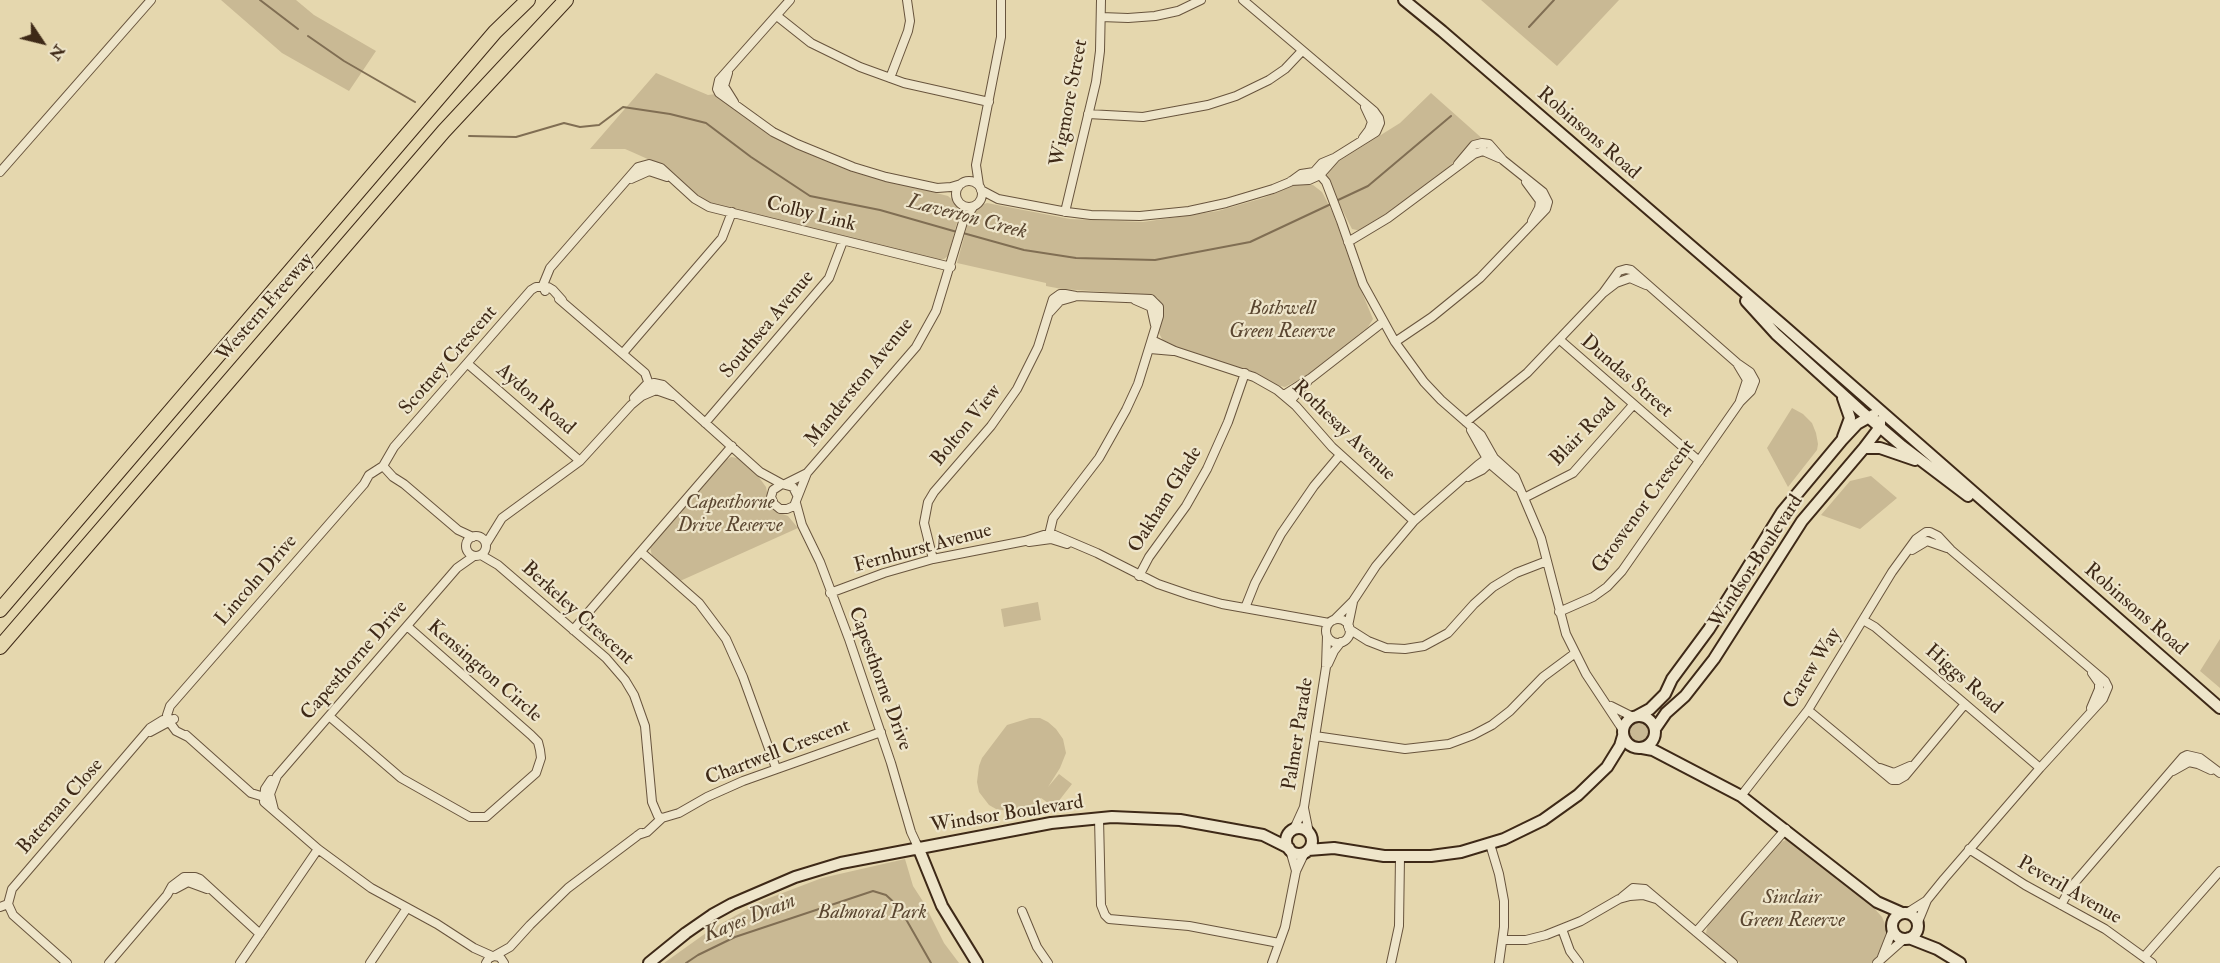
<!DOCTYPE html>
<html>
<head>
<meta charset="utf-8">
<style>
  body { margin:0 }
  #map { position:relative; width:2220px; height:963px; overflow:hidden; background:#e5d7ae; font-family:"IM FELL Double Pica",serif }
  canvas { display:block }
  .north { position:absolute; left:12px; top:12px; width:60px; height:60px; -webkit-text-stroke:4px #eee5ca; paint-order:stroke; rotate:125deg; font-size:16px; font-weight:700; line-height:24px; text-align:center; color:#3e2917 }
  .north::after { content:''; display:block; margin:auto; width:21px; height:27px; background:#3e2917; clip-path:polygon(50% 0,100% 100%,50% 72%,0 100%) }
</style>
</head>
<body>
<div id="map">
<canvas width="2220" height="963"></canvas>
<div class="north">N</div>
</div>
<script>
const c = document.querySelector('canvas').getContext('2d');
c.lineJoin = 'round';
function fill(path, color) {
  c.fillStyle = color;
  c.fill(path, 'evenodd');
}
function shape(rows) {
  const path = new Path2D();
  for (const r of rows) {
    if (r.length === 3) {
      path.moveTo(r[0] + r[2], r[1]);
      path.arc(r[0], r[1], r[2], 0, 2 * Math.PI);
      continue;
    }
    path.moveTo(r[0], r[1]);
    for (let i = 2; i < r.length; i += 2) path.lineTo(r[i], r[i + 1]);
  }
  return path;
}
function trace(path, color, width, dash) {
  c.strokeStyle = color;
  c.lineWidth = width;
  c.lineCap = dash ? 'butt' : 'round';
  c.setLineDash(dash || []);
  c.stroke(path);
}
function label(font, color, halo, rows, align = 'center') {
  c.font = font + ' "IM FELL Double Pica",serif';
  c.lineWidth = 4.5;
  c.setLineDash([]);
  c.textBaseline = 'middle';
  c.strokeStyle = halo;
  c.fillStyle = color;
  for (const [text, x, y, turn = 0] of rows) {
    c.save();
    c.translate(x, y);
    c.rotate((+turn || 0) * Math.PI / 180);
    c.textAlign = isNaN(turn) ? turn : align;
    if (halo) c.strokeText(text, 0, 0);
    c.fillText(text, 0, 0);
    c.restore();
  }
}
const green = shape([
  [221,0,296,0,314,15,376,51,349,91,282,53],
  [1481,0,1619,0,1557,66],
  [656,73,708,95,716,94,761,129,809,154,861,174,948,196,957,204,959,215,948,256,944,259,937,260,714,204,697,196,661,165,632,152,625,149,590,149],
  [1431,93,1485,141,1461,155,1437,178,1399,207,1362,231,1352,229,1328,182,1327,176,1329,169,1333,165,1400,123],
  [1300,183,1313,185,1322,192,1333,213,1353,271,1373,319,1368,327,1306,376,1285,387,1277,385,1253,372,1183,350,1163,341,1158,331,1161,305,1158,298,1151,295,1062,289,1046,286,1046,283,957,263,969,219,977,207,987,203,1070,219,1143,222,1218,211,1263,198],
  [1792,408,1803,414,1812,423,1816,433,1818,444,1817,450,1788,487,1767,448],
  [731,457,738,458,758,476,766,487,770,507,777,512,788,516,798,528,680,581,652,556,650,547,726,460],
  [1871,476,1897,498,1860,529,1821,515,1850,481],
  [1038,602,1041,620,1004,627,1001,609],
  [2220,639,2220,688,2200,671],
  [1030,718,1040,718,1048,722,1056,729,1063,739,1066,753,1060,768,1048,787,1059,774,1072,784,1054,807,1041,798,1028,809,1018,813,996,809,989,805,979,792,977,782,979,766,982,758,1007,725],
  [1639,732,10],
  [1788,839,1795,842,1845,884,1866,899,1882,917,1888,931,1880,952,1872,963,1740,963,1708,936,1706,933,1708,924,1779,843],
  [905,859,913,886,924,903,944,943,959,963,664,963,713,928,764,900,822,878]
]);
const stream = shape([
  [260,0,298,29],
  [1529,27,1554,0],
  [308,36,344,61,415,102],
  [469,136,516,137,564,123,580,127,599,125,623,107,670,114,706,123,751,157,810,196,880,210,957,232],
  [1336,201,1368,186,1451,116],
  [963,233,1024,250,1076,258,1155,260,1250,242,1331,204],
  [686,963,698,955,735,937,873,891,886,895,899,907,931,963]
]);
const street = shape([
  [790,0,719,80,717,89,719,93,773,132,797,144,853,167,886,177,937,188,951,187,961,184],
  [1243,0,1374,111,1379,118,1380,123,1376,132,1336,157,1320,175,1309,180,1291,181],
  [777,16,811,43,860,67,904,83,989,102],
  [1101,17,1128,18,1155,16,1178,11,1201,0],
  [728,73,724,86,734,102],
  [890,78,908,31,910,21,907,0],
  [1088,114,1143,117,1208,105,1236,96,1269,80,1285,69,1302,51],
  [1363,138,1369,130,1372,122,1365,107],
  [0,172,151,0],
  [1314,176,1314,172,1322,163,1334,158],
  [631,179,649,171,667,177],
  [969,194,13],
  [1526,182,1540,201,1539,208,1532,221],
  [979,185,976,165,1001,37,1001,0],
  [981,190,998,199,1067,212,1091,215,1140,216,1189,211,1226,203,1273,189,1290,182,1301,174,1314,172,1320,175,1326,182,1341,221,1363,284,1395,342,1424,382,1441,400,1481,435,1494,458,1515,477,1541,538,1566,634,1586,674,1623,730],
  [1065,212,1096,82,1100,51,1101,0],
  [1348,242,1388,218,1474,154,1483,151,1499,158],
  [545,291,543,285,550,268,638,167,649,164,661,168,695,199,709,207,951,267],
  [559,299,645,373,650,387],
  [1135,300,1151,307,1155,325],
  [1050,312,1060,301,1074,297],
  [1152,340,1175,351,1254,377,1277,390,1296,406,1332,447,1414,521],
  [1560,340,1699,461],
  [1395,342,1432,317,1480,278,1546,209,1548,202,1543,192,1503,160,1489,144,1482,143,1474,145,1458,164],
  [1150,349,1173,351],
  [623,353,722,238,732,212],
  [468,364,580,461],
  [1738,365,1747,380,1740,401],
  [1284,395,1311,378,1383,322],
  [634,398,646,385,654,383,663,385,760,472,782,484],
  [1291,400,1308,381],
  [1466,422,1527,373,1603,293,1616,283,1630,278,1646,285],
  [705,423,829,278,843,241],
  [1471,430,1490,464,1517,487],
  [383,466,394,447,531,290,536,287,548,287,553,290,562,300],
  [383,466,393,477,404,484,458,530,473,537],
  [1468,477,1482,470,1493,460],
  [785,484,807,473],
  [797,495,793,487,782,484,773,490,771,497,774,504,780,509,787,509,794,506,807,473,916,347,936,311,963,222,973,207],
  [1524,498,1573,473,1633,405],
  [796,503,802,525,820,562,849,639,891,763,911,832,918,847],
  [476,546,10],
  [1029,542,1051,539,1067,544],
  [486,544,502,518,580,461,631,405,642,396,656,390,673,396],
  [1912,550,1927,541,1947,548],
  [641,552,699,603,726,639,743,677,776,768],
  [481,555,498,565,606,658,625,680,634,695,645,726,652,802,658,816,662,818],
  [933,559,924,523,928,502,934,492,991,426,1017,389,1038,347,1053,299,1060,294,1065,294,1076,296,1151,299,1159,307,1159,316,1138,384,1126,410,1099,458,1053,518,1048,539],
  [1139,576,1149,557,1186,506,1207,469,1228,422,1245,373],
  [830,593,884,573,933,559,1025,541,1050,533,1097,553,1158,584,1190,595,1222,604,1329,623],
  [1245,608,1255,583,1281,534,1314,486,1340,455],
  [1559,612,1593,597,1607,587,1622,571,1740,402,1751,391,1755,381,1750,372,1737,363,1631,270,1626,269,1619,271,1603,293],
  [1338,631,12],
  [1334,620,1353,601,1376,566,1414,521,1478,465,1486,459,1494,458],
  [1863,620,1875,627,2040,768],
  [1348,626,1353,602],
  [1349,629,1368,641,1386,648,1405,649,1424,646,1448,633,1474,604,1493,587,1516,573,1547,561],
  [573,630,732,446],
  [1328,664,1334,651,1341,642],
  [1611,706,1633,717],
  [2091,708,2099,689,2099,683,2092,673],
  [1808,710,1892,780,1898,780,1905,776,1965,704],
  [329,716,401,778,470,817,486,817,536,773,541,758,540,750,538,742,531,735,407,626],
  [150,732,174,719],
  [186,735,251,793,264,797,268,795],
  [1315,736,1405,749,1449,744,1473,735,1492,725,1510,711,1543,677,1574,654],
  [188,737,176,731,168,720,167,715,170,706,364,484,369,475,383,466],
  [1880,768,1894,773,1910,766],
  [2173,771,2189,762,2198,764,2211,770],
  [271,780,265,789,264,802,318,849,371,888,437,924,474,948,492,956],
  [1741,796,1808,710,1892,572,1916,539,1926,532,1930,532,1938,536,1951,550,2105,681,2108,687,2103,699,2040,768,1944,879,1927,900,1918,922],
  [1304,808,1309,833],
  [274,810,270,794,277,776,457,568,474,556],
  [1099,818,1101,905,1105,915,1109,919,1189,926,1279,943],
  [1294,829,1304,807,1326,667,1327,636],
  [638,835,647,832,662,818,679,813,707,797,743,781,881,732],
  [1490,844,1499,874,1504,901,1504,927,1499,963],
  [1969,849,2025,885,2105,929,2152,963],
  [1290,850,1296,871],
  [175,889,188,882,207,889],
  [1622,897,1633,888,1645,889,1733,963],
  [8,904,12,889,150,728,163,720,174,719],
  [2061,905,2071,887,2183,757,2187,755,2200,758,2220,773],
  [0,907,8,904,13,915,67,963],
  [1022,911,1037,947,1048,963],
  [1907,913,1926,901],
  [1562,929,1570,951,1579,963],
  [1696,932,1786,829],
  [1503,940,1526,940,1546,935,1581,921,1619,899,1630,896,1643,895,1656,899],
  [494,956,510,947,530,925,568,888,641,833],
  [1882,957,1893,929],
  [2144,957,2220,871],
  [109,963,167,895,172,886,184,877,195,877,200,879,260,934],
  [240,963,318,849],
  [370,963,407,908],
  [486,963,489,958,494,956,500,957,504,963],
  [1272,963,1285,927,1296,871,1305,852],
  [1391,963,1399,926,1400,857],
  [1877,963,1904,939]
]);
const secondary = shape([
  [1404,0,1442,31,1785,327,2220,708],
  [1746,301,1776,334,1861,411,1902,446,1968,496],
  [1843,437,1850,418,1843,398],
  [1864,448,1880,448,1915,460],
  [1639,732,16],
  [1637,716,1650,709,1665,694,1672,679,1709,629,1743,575,1782,512,1842,440,1857,424,1873,415],
  [1655,729,1666,713,1685,696,1714,659,1802,521,1864,448,1880,427,1880,421],
  [1642,748,1653,750,1741,796,1877,902,1902,913],
  [1299,841,13],
  [918,847,942,906,977,963],
  [1308,850,1334,848,1384,856,1431,856,1461,852,1504,839,1543,820,1578,795,1607,767,1620,746,1623,736],
  [1905,926,13],
  [1909,938,1937,949,1960,963],
  [649,963,686,933,712,915,732,904,795,877,841,863,1051,823,1112,817,1180,820,1263,835,1289,848]
]);
const highway = shape([
  [0,610,495,32,528,0],
  [0,647,444,131,566,0]
]);
const streetNames = [
  ["Wigmore Street",1070,103,-79],
  ["Robinsons Road",1588,134,41],
  ["Colby Link",811,215,14],
  ["Western Freeway",266,308,-49],
  ["Southsea Avenue",768,325,-50],
  ["Scotney Crescent",449,361,-49],
  ["Dundas Street",1626,377,41],
  ["Manderston Avenue",860,383,-51],
  ["Aydon Road",535,400,41],
  ["Bolton View",967,426,-51],
  ["Rothesay Avenue",1343,431,44],
  ["Blair Road",1584,433,-46],
  ["Oakham Glade",1166,500,-58],
  ["Grosvenor Crescent",1644,507,-54],
  ["Fernhurst Avenue",923,549,-15],
  ["Windsor Boulevard",1757,562,-57],
  ["Lincoln Drive",257,581,-49],
  ["Robinsons Road",2135,610,41],
  ["Berkeley Crescent",577,614,42],
  ["Capesthorne Drive",355,661,-49],
  ["Carew Way",1813,669,-58],
  ["Kensington Circle",484,672,41],
  ["Capesthorne Drive",879,679,70],
  ["Higgs Road",1963,680,41],
  ["Palmer Parade",1299,734,-81],
  ["Chartwell Crescent",778,753,-21],
  ["Bateman Close",61,807,-49],
  ["Windsor Boulevard",1007,815,-9],
  ["Peveril Avenue",2069,891,30]
];
const parkNames = [
  ["Bothwell",1282,310],
  ["Green Reserve",1282,333],
  ["Capesthorne",730,504],
  ["Drive Reserve",730,527],
  ["Sinclair",1792,899],
  ["Green Reserve",1792,922],
  ["Balmoral Park",872,914]
];
const waterNames = [
  ["Laverton Creek",967,218,15],
  ["Kayes Drain",750,919,-22]
];
fill(green, '#c9b994');
trace(stream, '#806e53', 2);
trace(street, '#68543d', 10);
trace(secondary, '#3e2917', 14);
trace(highway, '#3e2917', 16);
trace(street, '#eee5ca', 8);
trace(secondary, '#eee5ca', 10);
trace(highway, '#e5d7ae', 14);
label('20px', '#3e2917', '#eee5ca', streetNames);
label('italic 20px', '#5a4630', '#eee5ca', parkNames);
label('italic 21px', '#5a4630', '#eee5ca', waterNames);
</script>
</body>
</html>
